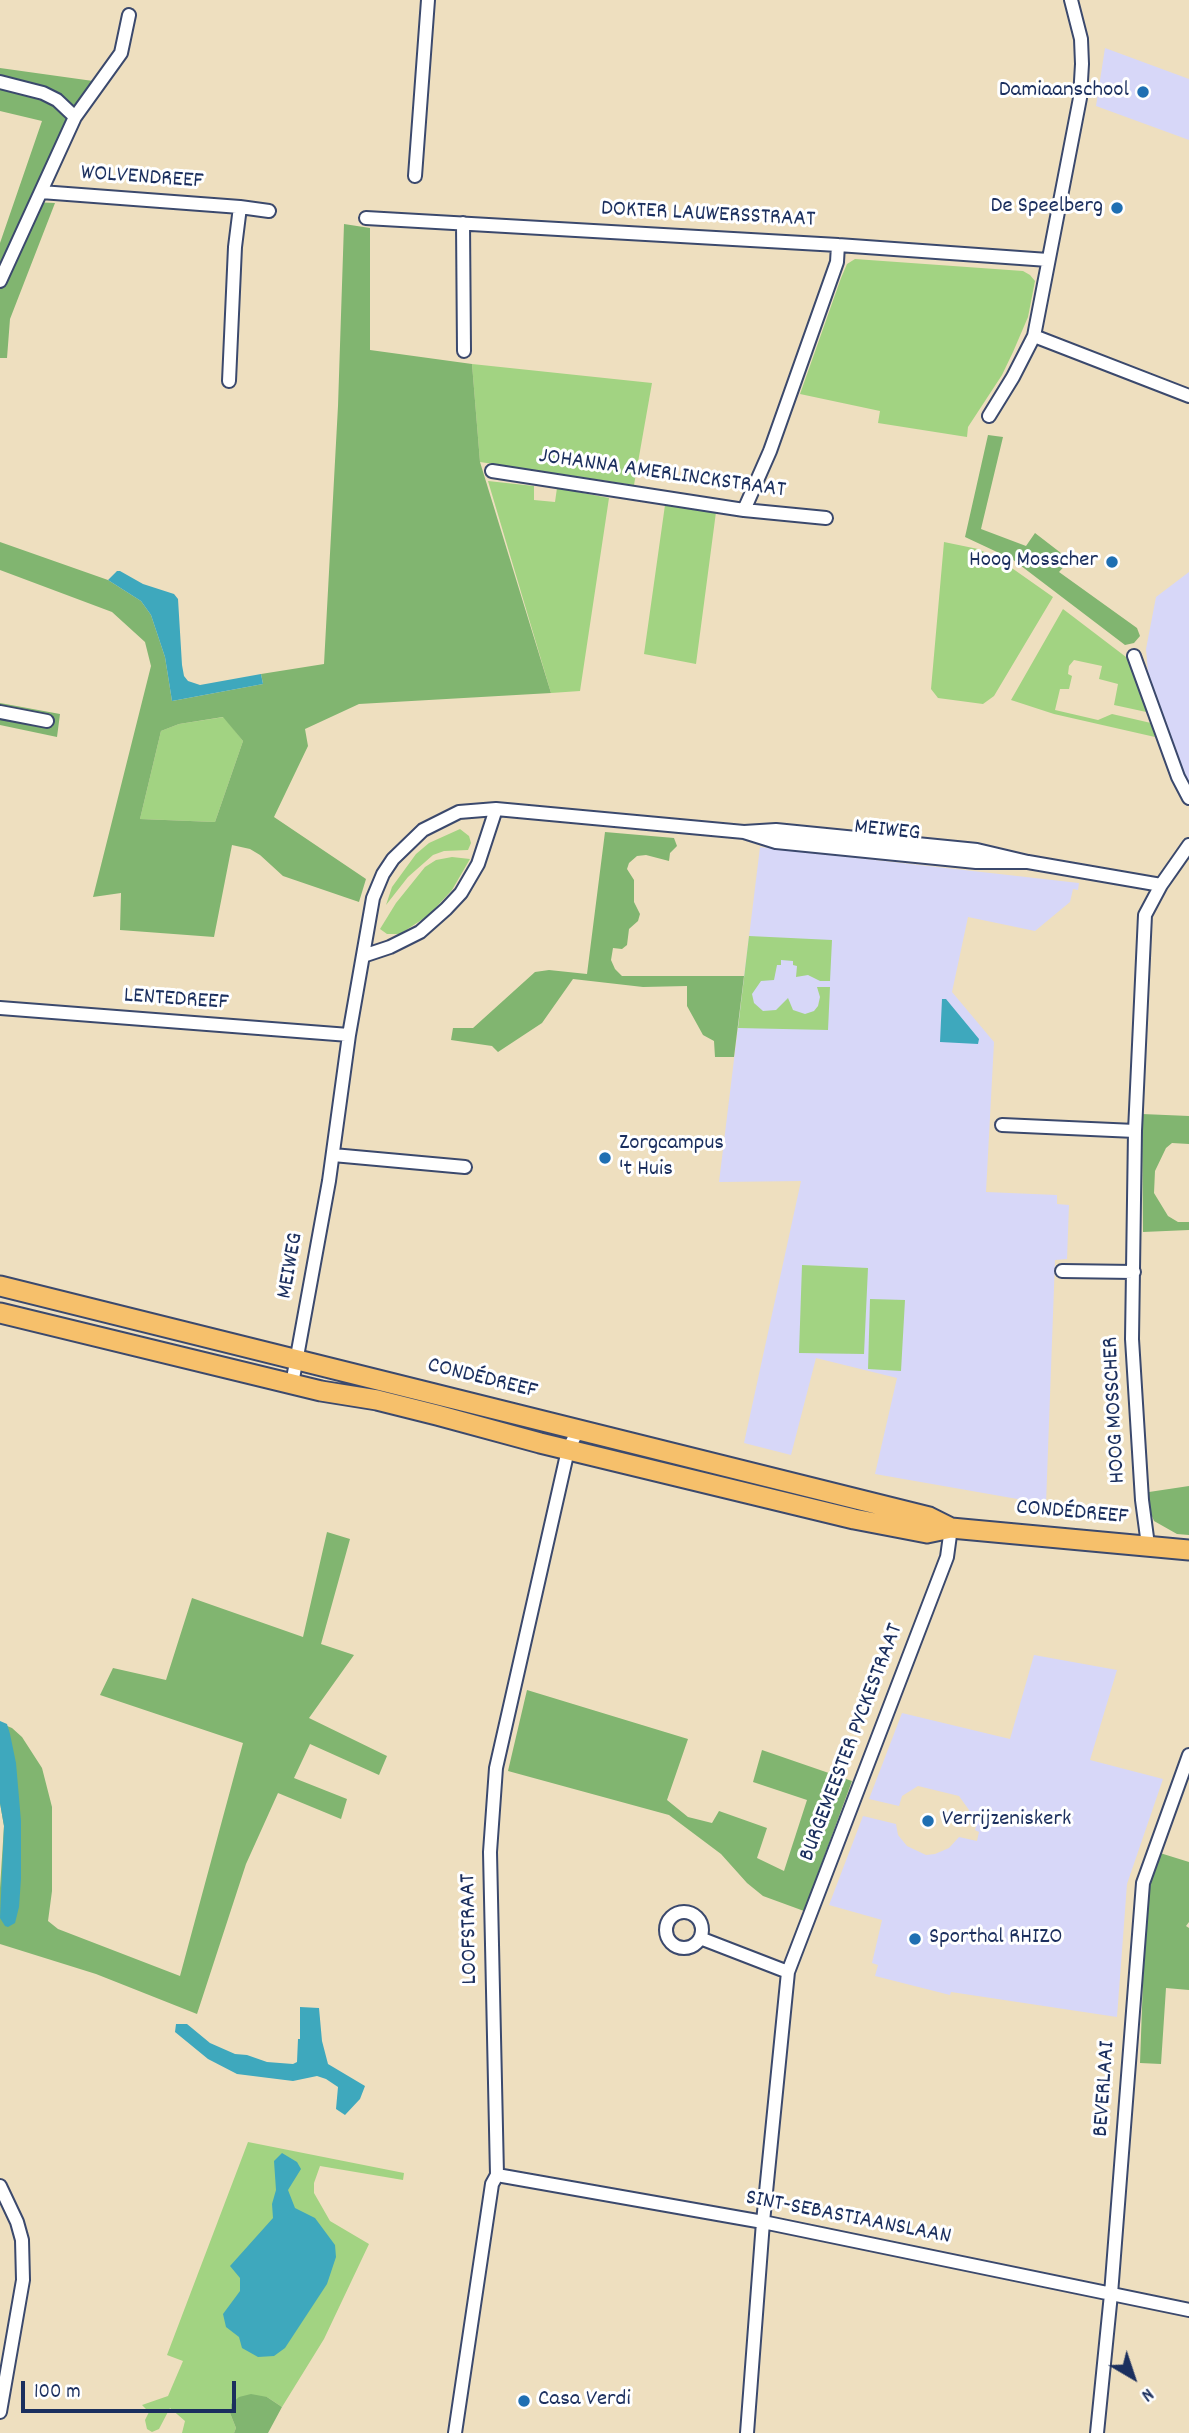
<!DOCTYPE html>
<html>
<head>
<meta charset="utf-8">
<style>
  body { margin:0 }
  #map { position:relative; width:1189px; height:2433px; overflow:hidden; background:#eedfbf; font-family:Dekko,sans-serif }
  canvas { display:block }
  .north { position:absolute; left:1098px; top:2342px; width:70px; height:70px; -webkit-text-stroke:5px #fff; paint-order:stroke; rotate:141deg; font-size:19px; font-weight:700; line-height:28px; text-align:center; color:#1b2f5e }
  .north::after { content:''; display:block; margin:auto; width:24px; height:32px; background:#1b2f5e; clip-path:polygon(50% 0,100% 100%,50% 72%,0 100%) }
  .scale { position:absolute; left:21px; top:2381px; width:215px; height:32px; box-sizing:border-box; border:4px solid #1b2f5e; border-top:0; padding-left:9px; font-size:21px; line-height:24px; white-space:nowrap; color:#1b2f5e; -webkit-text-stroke:5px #fff; paint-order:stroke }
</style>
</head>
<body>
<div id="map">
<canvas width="1189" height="2433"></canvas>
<div class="north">N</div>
<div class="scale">100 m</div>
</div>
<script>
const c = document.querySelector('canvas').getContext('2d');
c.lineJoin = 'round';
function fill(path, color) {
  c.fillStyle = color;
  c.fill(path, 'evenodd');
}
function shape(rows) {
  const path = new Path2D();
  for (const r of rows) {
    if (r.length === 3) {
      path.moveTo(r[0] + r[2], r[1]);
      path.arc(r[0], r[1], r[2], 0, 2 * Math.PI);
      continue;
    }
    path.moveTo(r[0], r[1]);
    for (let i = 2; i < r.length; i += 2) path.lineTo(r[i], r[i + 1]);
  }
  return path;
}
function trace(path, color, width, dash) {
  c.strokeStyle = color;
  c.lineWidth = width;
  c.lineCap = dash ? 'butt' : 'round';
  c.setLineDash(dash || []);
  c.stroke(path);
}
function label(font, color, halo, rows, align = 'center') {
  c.font = font + ' Dekko,sans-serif';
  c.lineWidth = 6;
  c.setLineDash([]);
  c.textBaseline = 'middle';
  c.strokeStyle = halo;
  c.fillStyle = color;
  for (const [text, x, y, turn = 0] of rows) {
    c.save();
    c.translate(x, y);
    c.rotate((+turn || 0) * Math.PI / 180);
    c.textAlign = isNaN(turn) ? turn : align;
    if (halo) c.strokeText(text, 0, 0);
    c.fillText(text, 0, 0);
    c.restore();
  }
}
const built = shape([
  [1105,48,1189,79,1189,140,1096,106],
  [1189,572,1189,785,1148,672,1146,649,1156,597],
  [760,847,1079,883,1078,890,1073,889,1070,902,1035,931,968,917,952,992,994,1042,986,1192,1057,1195,1057,1204,1069,1205,1067,1259,1055,1260,1046,1504,875,1474,897,1378,816,1358,791,1455,744,1443,801,1181,719,1182],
  [1034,1655,1117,1670,1090,1760,1163,1779,1127,1884,1117,2017,951,1992,950,1995,875,1976,878,1965,872,1963,882,1920,829,1905,863,1816,896,1824,898,1835,907,1846,926,1855,935,1854,949,1848,959,1837,977,1841,979,1832,975,1830,978,1820,967,1817,969,1810,959,1796,918,1786,902,1796,899,1806,869,1799,902,1713,1010,1739]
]);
const green = shape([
  [855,259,1023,271,1030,275,1035,281,1028,317,1013,352,1002,375,968,427,967,437,878,423,880,411,800,394,841,278,847,264],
  [472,364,652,383,634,485,480,462],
  [488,481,534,486,534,500,555,502,557,488,609,498,580,691,551,693],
  [665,505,716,512,696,664,644,654],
  [944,542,978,549,999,559,1053,597,994,696,983,704,938,698,931,689],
  [1063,609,1126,657,1151,713,1114,705,1118,684,1099,679,1102,666,1074,660,1069,666,1068,674,1072,676,1069,689,1060,689,1055,710,1098,720,1112,714,1151,723,1155,737,1054,714,1011,700],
  [224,717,243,741,215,822,140,819,161,731,179,724],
  [460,829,469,836,471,843,468,850,444,851,433,855,408,877,386,905,392,887,416,854,429,843],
  [452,857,470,859,452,890,429,915,400,934,387,934,380,929,396,903,425,867,436,860],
  [749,936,832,940,830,981,820,981,808,975,796,977,797,966,793,965,793,961,781,960,781,965,777,965,774,980,761,981,752,994,754,1003,763,1011,776,1010,788,998,793,1010,805,1014,814,1011,818,1006,820,997,817,987,830,987,828,1030,738,1028],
  [802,1265,868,1268,864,1354,799,1353],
  [870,1299,905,1300,901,1371,868,1369],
  [248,2142,404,2173,403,2180,320,2166,314,2183,314,2193,330,2221,369,2244,324,2339,282,2407,267,2397,231,2404,230,2413,236,2428,234,2433,182,2433,185,2421,170,2408,159,2429,152,2432,147,2429,145,2420,149,2412,142,2405,168,2396,183,2361,167,2355]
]);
const forest = shape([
  [0,68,93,81,31,202,55,203,10,319,7,358,0,358,0,243,42,121,0,111],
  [344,224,370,228,370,350,472,364,480,462,551,693,359,704,305,729,308,746,274,817,366,879,359,902,283,876,260,855,250,849,232,845,214,937,120,930,121,893,93,897,151,666,145,642,112,612,0,570,0,542,108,580,141,601,151,615,165,657,172,701,263,684,261,674,324,664,338,406],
  [223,717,243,741,215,822,140,819,161,731,179,724],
  [988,435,1003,437,981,529,1026,546,1035,533,1070,560,1059,572,1137,628,1140,636,1134,643,1125,645,1012,559,965,537],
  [0,703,60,714,57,737,0,725],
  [605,832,674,838,677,846,670,853,669,861,646,855,637,856,629,863,627,869,634,880,634,902,640,914,638,921,629,929,627,945,622,949,613,948,611,960,615,969,622,976,744,976,734,1057,715,1057,714,1041,703,1035,687,1006,687,986,643,987,573,979,542,1023,498,1052,492,1046,451,1040,453,1028,473,1028,535,972,549,970,587,974],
  [1142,1114,1189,1116,1189,1144,1172,1143,1166,1148,1155,1171,1154,1193,1168,1216,1178,1222,1189,1222,1189,1230,1143,1232],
  [1189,1486,1189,1535,1177,1534,1154,1521,1149,1509,1149,1492],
  [327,1532,350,1539,321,1644,354,1655,309,1718,387,1756,379,1775,310,1744,294,1778,347,1799,341,1819,278,1793,246,1864,197,2014,96,1974,0,1944,0,1888,4,1826,0,1803,0,1723,12,1728,22,1737,42,1768,52,1807,52,1891,48,1921,58,1929,180,1976,243,1743,100,1695,113,1668,166,1680,192,1598,303,1637],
  [527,1690,688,1739,667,1800,688,1817,712,1823,719,1811,767,1828,757,1858,784,1871,807,1800,753,1782,762,1750,852,1781,804,1911,763,1896,747,1883,721,1854,669,1815,508,1771],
  [1160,1853,1189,1862,1189,1922,1186,1926,1189,1928,1189,1990,1166,1988,1161,2064,1140,2063,1146,1897],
  [251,2394,267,2397,282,2407,268,2433,234,2433,236,2428,230,2413,231,2404,239,2397]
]);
const water = shape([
  [117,571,120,571,143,584,174,594,178,599,182,665,184,676,188,681,200,685,261,674,263,684,172,701,165,657,151,615,141,601,108,580],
  [942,999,946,999,979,1039,978,1044,940,1042],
  [0,1721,7,1724,10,1734,16,1763,21,1821,21,1879,19,1907,15,1923,8,1927,5,1926,0,1918,4,1826,0,1803],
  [300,2007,319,2008,322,2041,328,2064,365,2086,360,2099,345,2115,336,2109,338,2087,326,2079,317,2076,293,2081,237,2074,208,2059,175,2032,176,2024,187,2024,210,2043,235,2054,247,2055,267,2062,293,2064,297,2062,298,2039,300,2039],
  [282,2153,297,2162,301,2169,288,2190,295,2208,315,2218,335,2245,336,2257,327,2284,285,2348,274,2356,258,2357,242,2348,239,2337,226,2327,223,2314,240,2291,240,2278,230,2266,273,2218,272,2204,276,2190,274,2161]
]);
const minor = shape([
  [0,82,43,93,57,100,75,117],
  [415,176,428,0],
  [41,192,240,207],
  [366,218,838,245,1048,260],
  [463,223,464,351],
  [0,281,75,117,121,53,129,15],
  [1034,336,1189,396],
  [229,381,235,247,240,207,269,211],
  [989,416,1013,377,1034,336,1080,98,1082,64,1081,39,1071,0],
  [492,471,744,510,826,518],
  [744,510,770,451,837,262,838,245],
  [1134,656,1178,777,1189,798],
  [0,712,47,721],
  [1028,862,1161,885],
  [363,956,390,947,420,932,446,909,461,893,478,864,496,809],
  [0,1008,349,1035],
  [1002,1125,1135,1131],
  [333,1155,465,1167],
  [1062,1271,1134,1272],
  [292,1384,329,1181,349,1035,373,898,383,874,393,859,423,830,459,812,496,809,744,832,776,830,977,850,1028,862,976,862,776,842,744,832],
  [1148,1545,1142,1500,1132,1339,1135,1131,1145,915,1161,885,1189,845],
  [684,1930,18],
  [700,1938,788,1972],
  [497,2175,763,2222,1189,2310],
  [0,2186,17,2222,22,2240,23,2280,0,2412],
  [455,2433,492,2184,497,2175,490,1852,496,1768,568,1450,578,1430],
  [747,2433,763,2222,788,1972,947,1557,951,1528],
  [1097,2433,1111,2294,1143,1883,1189,1755]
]);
const primary = shape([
  [0,1286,929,1517,951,1528],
  [0,1313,321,1391,377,1400,437,1415,540,1443,854,1519,927,1533,951,1528,1189,1550]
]);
const markers = [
  [1143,92,7,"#1f6fb2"],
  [1117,208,7,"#1f6fb2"],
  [1112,562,7,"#1f6fb2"],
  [605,1158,7,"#1f6fb2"],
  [928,1821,7,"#1f6fb2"],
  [915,1939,7,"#1f6fb2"],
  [524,2401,7,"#1f6fb2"]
];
const poiNames = [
  ["Damiaanschool",1129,92,"right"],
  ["De Speelberg",1103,208,"right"],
  ["Hoog Mosscher",1098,562,"right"],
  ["Zorgcampus",619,1145],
  ["'t Huis",619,1171],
  ["Verrijzeniskerk",942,1821],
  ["Sporthal RHIZO",929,1939],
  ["Casa Verdi",538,2401]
];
const streetNames = [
  ["WOLVENDREEF",142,179,4],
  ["DOKTER LAUWERSSTRAAT",708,216,3],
  ["JOHANNA AMERLINCKSTRAAT",662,475,8],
  ["MEIWEG",887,832,6],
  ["LENTEDREEF",176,1001,4],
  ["MEIWEG",292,1266,-80],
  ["CONDÉDREEF",482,1380,14],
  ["HOOG MOSSCHER",1116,1410,-93],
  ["CONDÉDREEF",1072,1514,5],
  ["BURGEMEESTER PYCKESTRAAT",853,1743,-69],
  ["LOOFSTRAAT",471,1929,-91],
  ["BEVERLAAI",1106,2089,-86],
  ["SINT-SEBASTIAANSLAAN",848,2219,11]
];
fill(built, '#d7d7f8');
fill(green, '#a2d382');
fill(forest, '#81b570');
fill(water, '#3ea8bd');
trace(minor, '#3b496d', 16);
trace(primary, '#3b496d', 23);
trace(minor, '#fff', 12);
trace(primary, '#f6c06b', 19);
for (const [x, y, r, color] of markers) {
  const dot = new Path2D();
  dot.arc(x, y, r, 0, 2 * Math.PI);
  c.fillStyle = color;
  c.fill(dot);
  trace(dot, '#fff', 2.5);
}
label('23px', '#1b2f5e', '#fff', poiNames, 'left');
label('23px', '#1b2f5e', '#fff', streetNames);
</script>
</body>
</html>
